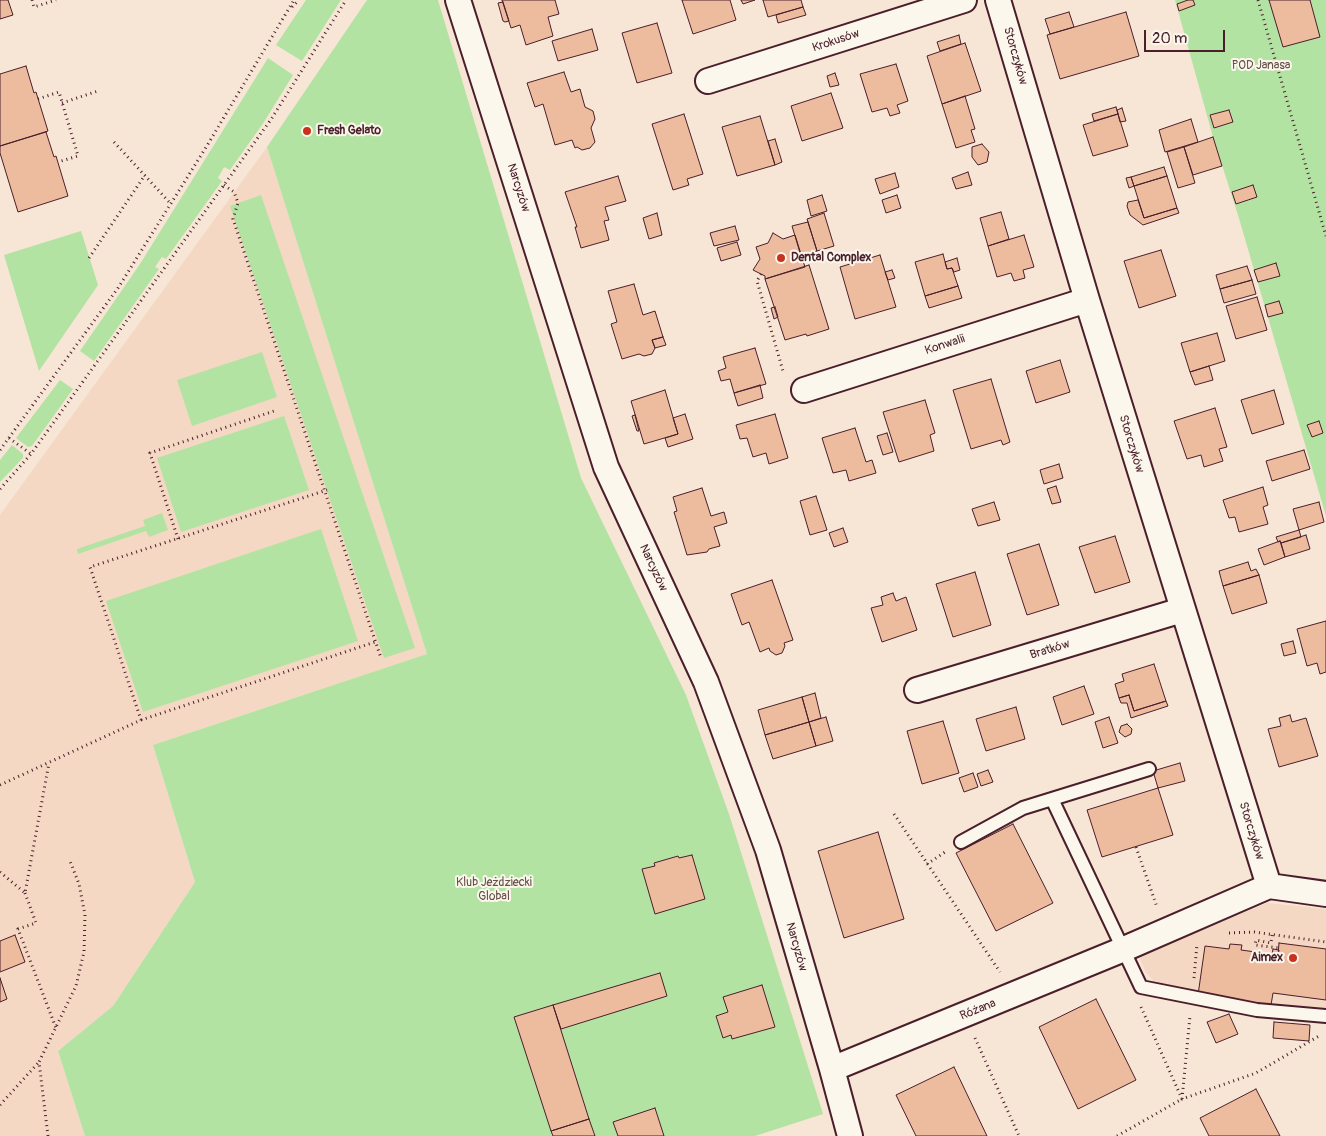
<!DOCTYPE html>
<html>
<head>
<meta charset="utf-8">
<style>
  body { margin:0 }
  #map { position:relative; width:1326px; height:1136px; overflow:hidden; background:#f7e5d5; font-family:Pangolin,sans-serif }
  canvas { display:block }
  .scale { position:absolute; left:1144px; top:30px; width:81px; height:22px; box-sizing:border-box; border:2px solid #4a1f2b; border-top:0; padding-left:6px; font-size:15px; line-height:18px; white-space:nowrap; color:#4a1f2b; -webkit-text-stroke:4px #fbf7ec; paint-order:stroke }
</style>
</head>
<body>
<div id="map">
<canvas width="1326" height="1136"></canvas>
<div class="scale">20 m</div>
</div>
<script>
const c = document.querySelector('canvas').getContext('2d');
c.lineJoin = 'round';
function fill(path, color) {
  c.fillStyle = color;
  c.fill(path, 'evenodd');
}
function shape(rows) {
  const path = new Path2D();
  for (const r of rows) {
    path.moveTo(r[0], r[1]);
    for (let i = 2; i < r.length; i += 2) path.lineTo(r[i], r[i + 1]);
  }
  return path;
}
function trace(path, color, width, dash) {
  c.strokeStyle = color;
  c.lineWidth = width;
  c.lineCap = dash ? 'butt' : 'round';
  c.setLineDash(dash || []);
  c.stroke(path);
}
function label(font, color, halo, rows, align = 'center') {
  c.font = font + ' Pangolin,sans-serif';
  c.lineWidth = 4;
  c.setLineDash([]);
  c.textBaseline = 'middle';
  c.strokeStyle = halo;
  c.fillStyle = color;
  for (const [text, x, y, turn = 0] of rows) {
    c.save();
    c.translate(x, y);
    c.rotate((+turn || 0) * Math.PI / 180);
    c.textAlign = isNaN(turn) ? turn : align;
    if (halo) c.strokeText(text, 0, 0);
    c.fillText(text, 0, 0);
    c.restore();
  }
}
const built = shape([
  [267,147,427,654,153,745,195,882,113,1006,58,1051,85,1136,0,1136,0,515],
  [1267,903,1326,909,1326,1011,1198,995,1155,983,1145,971,1139,956]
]);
const green = shape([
  [306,0,341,0,302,61,276,45],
  [367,0,438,0,581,478,686,695,729,814,823,1114,755,1136,85,1136,58,1051,113,1006,195,882,153,745,427,654,267,147],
  [1175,0,1326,0,1326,516,1238,215,1213,137],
  [268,58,293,75,264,122,230,170,224,167,218,178,222,181,166,259,162,257,155,267,159,269,94,361,80,351,140,264],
  [261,195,415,648,384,658,230,206],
  [81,231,98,285,39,371,4,255],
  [262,352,277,397,192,426,177,380],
  [60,380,73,389,32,446,28,447,16,438],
  [284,416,309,490,181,532,157,458],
  [12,445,23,454,23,458,0,482,0,460],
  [162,513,168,530,149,537,146,531,78,554,77,549,145,526,143,520],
  [321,529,358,641,143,712,106,601]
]);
const building = shape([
  [0,0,8,0,13,15,0,19,0,0],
  [502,0,555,0,559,14,548,17,553,36,526,45,520,25,511,28,502,0],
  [682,0,730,0,736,20,693,34,682,0],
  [741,0,755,0,743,4,741,0],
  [763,0,801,0,803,7,768,17,763,0],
  [1188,0,1193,0,1195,5,1179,11,1177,4,1188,0],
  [1269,0,1310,0,1320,37,1283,47,1269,0],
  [503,2,509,21,505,22,503,21,498,3,503,2],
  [803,7,806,15,778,23,776,15,803,7],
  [1069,12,1074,27,1050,34,1045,19,1069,12],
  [1126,12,1139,56,1060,79,1047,35,1126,12],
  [657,23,672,73,637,83,622,33,657,23],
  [592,29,598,50,558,61,552,41,592,29],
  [959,35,961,44,940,51,937,42,959,35],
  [965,43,981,91,942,104,927,56,965,43],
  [896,64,908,101,897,105,900,113,890,116,887,108,872,112,860,74,896,64],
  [26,66,34,93,36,92,48,131,0,146,0,74,26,66],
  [564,72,571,92,580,89,585,107,593,111,595,119,591,128,595,142,590,148,582,150,577,147,575,148,572,140,555,145,543,104,535,107,527,83,564,72],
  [835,73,839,85,830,87,827,76,835,73],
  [831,93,843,128,802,141,791,106,831,93],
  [965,96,975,129,971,130,975,142,956,148,942,104,965,96],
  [1116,107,1118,114,1094,121,1092,114,1116,107],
  [1122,108,1126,121,1120,122,1117,110,1122,108],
  [1229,110,1233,122,1214,128,1210,115,1229,110],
  [684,114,703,174,687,179,689,185,673,190,652,124,684,114],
  [1118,114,1128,146,1093,156,1083,125,1118,114],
  [760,116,775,165,737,176,722,127,760,116],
  [1191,119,1198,142,1165,152,1159,130,1191,119],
  [46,132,54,157,56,156,68,196,18,212,0,153,0,146,46,132],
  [1213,137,1222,166,1193,175,1184,147,1213,137],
  [775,139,782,162,775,165,768,141,775,139],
  [982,144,989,152,987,162,978,165,972,157,972,147,982,144],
  [1184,147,1195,183,1178,188,1167,152,1184,147],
  [1164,167,1167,176,1134,186,1131,177,1164,167],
  [968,172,972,185,956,189,952,178,968,172],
  [895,173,899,187,880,194,875,179,895,173],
  [618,176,626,201,605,207,609,220,604,221,609,240,581,248,575,227,577,227,565,192,618,176],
  [1167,176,1177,208,1144,218,1134,186,1167,176],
  [1131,177,1134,186,1129,188,1126,178,1131,177],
  [1253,185,1257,197,1236,204,1232,192,1253,185],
  [822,195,827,211,811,216,807,200,822,195],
  [897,195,901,208,886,213,882,200,897,195],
  [1138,200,1144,218,1177,208,1179,213,1143,225,1130,215,1127,206,1128,202,1138,200],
  [1001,212,1009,239,988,246,980,218,1001,212],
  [657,213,662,235,649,239,643,218,657,213],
  [824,213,834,246,817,251,807,219,824,213],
  [808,222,817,251,801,256,792,226,808,222],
  [735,226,739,240,714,246,710,233,735,226],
  [773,233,783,239,795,235,805,267,765,279,765,276,753,270,760,259,756,247,768,243,773,233],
  [1024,235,1034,267,1023,270,1025,278,1014,281,1011,273,997,277,988,246,1024,235],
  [737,242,741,255,721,261,717,248,737,242],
  [1161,250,1176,296,1139,308,1124,261,1161,250],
  [943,254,947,269,952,268,958,286,925,296,915,262,943,254],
  [880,255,896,307,855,319,840,267,880,255],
  [957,258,960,270,954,272,952,268,947,269,945,262,957,258],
  [1276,263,1280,276,1258,282,1254,270,1276,263],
  [809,265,829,329,807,336,806,334,785,340,765,279,809,265],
  [1247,266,1252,280,1220,289,1216,275,1247,266],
  [892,270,895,278,888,280,885,272,892,270],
  [1252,280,1256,294,1224,303,1220,289,1252,280],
  [634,284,643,315,655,311,663,337,652,340,655,348,652,354,644,356,639,354,622,359,611,324,617,322,608,291,634,284],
  [958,286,962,298,929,308,925,296,958,286],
  [1257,297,1267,330,1236,339,1226,306,1257,297],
  [1279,301,1283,313,1268,317,1265,305,1279,301],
  [775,307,778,317,774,319,771,308,775,307],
  [1217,333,1225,361,1190,372,1181,343,1217,333],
  [663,337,666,345,655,348,652,340,663,337],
  [755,348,766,384,734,393,730,379,721,381,718,371,726,368,723,357,755,348],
  [1060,360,1070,392,1036,403,1026,371,1060,360],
  [1209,366,1213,380,1195,385,1190,372,1209,366],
  [991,379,1010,442,1003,445,1001,440,971,449,953,390,991,379],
  [760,385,763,398,738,406,734,393,760,385],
  [665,390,678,434,644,444,631,401,665,390],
  [1274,390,1284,424,1252,434,1241,400,1274,390],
  [925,400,935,433,930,435,934,451,899,462,883,412,925,400],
  [1215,408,1227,447,1219,449,1223,461,1204,467,1201,455,1187,459,1174,421,1215,408],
  [685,414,693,439,668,447,665,438,678,434,673,418,685,414],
  [775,414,788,458,769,464,766,453,753,457,747,438,740,439,736,425,775,414],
  [635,415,639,431,637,431,632,416,635,415],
  [1319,421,1323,433,1312,437,1307,425,1319,421],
  [855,428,866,462,872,460,876,473,849,481,846,470,833,473,822,438,855,428],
  [887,433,893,452,883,455,877,436,887,433],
  [1304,450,1310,469,1272,481,1266,461,1304,450],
  [1059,464,1063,478,1044,484,1040,470,1059,464],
  [1056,486,1061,502,1052,504,1047,489,1056,486],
  [1263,487,1268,505,1263,507,1268,524,1239,532,1235,517,1229,518,1223,500,1263,487],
  [702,488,711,516,724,512,727,523,714,527,720,546,709,549,707,552,687,555,674,512,677,511,673,497,702,488],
  [816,496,827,530,810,535,800,501,816,496],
  [994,502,1000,520,978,526,972,509,994,502],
  [1319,502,1324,522,1299,530,1293,509,1319,502],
  [843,528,848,542,834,547,829,533,843,528],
  [1299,530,1301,537,1281,543,1280,541,1278,542,1276,537,1299,530],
  [1306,535,1310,549,1285,557,1281,543,1306,535],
  [1115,536,1130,582,1095,593,1079,547,1115,536],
  [1280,541,1285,557,1264,565,1258,549,1280,541],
  [1039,544,1059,605,1027,615,1007,554,1039,544],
  [1248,562,1251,571,1256,569,1259,575,1223,586,1219,571,1248,562],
  [975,572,991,625,953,637,936,584,975,572],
  [1259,575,1267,603,1232,614,1223,586,1259,575],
  [772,580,793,640,784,643,785,646,782,653,776,655,770,651,769,648,760,652,749,622,742,625,731,594,772,580],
  [893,593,896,601,906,597,917,630,882,642,871,608,883,605,881,597,893,593],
  [1326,621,1326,672,1320,674,1317,663,1307,666,1297,629,1326,621],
  [1293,641,1296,653,1284,656,1281,644,1293,641],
  [1154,664,1166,701,1134,711,1129,695,1119,698,1115,684,1124,681,1122,674,1154,664],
  [1084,686,1094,714,1062,725,1053,697,1084,686],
  [815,693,821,718,809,722,802,697,815,693],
  [1129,695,1134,711,1166,701,1168,706,1131,718,1127,703,1121,703,1119,698,1129,695],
  [802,697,809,722,765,735,758,710,802,697],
  [1016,707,1025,739,986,751,976,719,1016,707],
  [1290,715,1292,722,1306,718,1318,756,1279,767,1268,729,1281,726,1279,718,1290,715],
  [826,717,833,741,816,746,809,722,826,717],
  [1109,717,1118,743,1103,748,1095,722,1109,717],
  [943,721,959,773,922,784,907,731,943,721],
  [809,722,816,746,773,759,765,735,809,722],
  [1127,724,1132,729,1131,734,1125,737,1119,732,1121,726,1127,724],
  [1180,763,1185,781,1158,788,1153,771,1180,763],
  [988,770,993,782,981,786,977,774,988,770],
  [973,773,978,787,964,792,959,778,973,773],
  [1158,788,1173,835,1102,857,1087,810,1158,788],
  [1013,824,1053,903,996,931,956,853,1013,824],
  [878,832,904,919,844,938,818,851,878,832],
  [692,855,705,899,655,914,642,869,655,866,654,863,678,856,679,858,692,855],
  [15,935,25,962,0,972,0,941,15,935],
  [1279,943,1326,949,1326,1000,1273,993,1271,1005,1198,995,1205,946,1229,949,1230,944,1242,945,1241,950,1278,955,1279,943],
  [1273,949,1279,950,1278,955,1272,955,1273,949],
  [660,973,667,996,561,1029,553,1005,660,973],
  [0,978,7,999,0,1002,0,978],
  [762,985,775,1027,732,1039,731,1035,723,1038,716,1016,728,1012,723,997,762,985],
  [1096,999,1136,1080,1078,1109,1039,1027,1096,999],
  [553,1005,589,1119,551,1131,514,1017,553,1005],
  [1229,1014,1238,1034,1216,1043,1207,1022,1229,1014],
  [1274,1022,1310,1025,1309,1041,1273,1038,1274,1022],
  [954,1067,987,1136,916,1136,896,1095,954,1067],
  [1256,1089,1280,1136,1209,1136,1200,1118,1256,1089],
  [655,1108,664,1136,618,1136,613,1122,655,1108],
  [589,1119,595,1136,553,1136,551,1131,589,1119]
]);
const path = shape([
  [32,0,34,7,56,0],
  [1258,0,1326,236],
  [292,7,299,0],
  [38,99,59,92,78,156,58,162],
  [62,103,98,91],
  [114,142,171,204],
  [224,185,234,192,238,203,233,219,381,658],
  [89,258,145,175],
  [761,274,757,281,783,371],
  [9,438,31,454],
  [0,450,118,288,205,149,294,0],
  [0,489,31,454,272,118,346,0],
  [178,539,150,453,277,410],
  [141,720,378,641],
  [0,785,141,720,90,567,327,490],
  [894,814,1000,972],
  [1136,847,1157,907],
  [927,864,945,852],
  [0,872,25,893,49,763],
  [25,893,36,923,18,929,56,1028],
  [1229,933,1254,932,1326,942],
  [1272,935,1271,943,1256,940,1255,945,1279,948],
  [1194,978,1197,944],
  [1141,1007,1182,1099,1256,1073,1319,1036],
  [975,1038,1019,1136],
  [0,1105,38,1063],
  [48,1136,39,1062,76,986,84,952,85,915,79,884,70,861],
  [1117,1136,1182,1099,1190,1016]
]);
const service = shape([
  [1052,799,1149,769],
  [961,842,1023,808,1052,799,1141,987,1257,1010,1326,1016]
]);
const minor = shape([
  [458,0,606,467,706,682,768,850,832,1069,850,1136],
  [998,0,1087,300,1269,886],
  [708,81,964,0],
  [804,390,1087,300],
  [917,690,1182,610],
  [832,1069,1124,949,1269,886,1326,894]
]);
const markers = [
  [307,131,5,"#c8321e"],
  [781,258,5,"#c8321e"],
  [1293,958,5,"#c8321e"]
];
const streetNames = [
  ["Krokusów",836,41,-18],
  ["Storczyków",1015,56,74],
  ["Narcyzów",518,188,72],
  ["Konwalii",945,345,-18],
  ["Storczyków",1131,444,73],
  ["Narcyzów",653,568,65],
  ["Bratków",1050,650,-17],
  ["Storczyków",1251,831,73],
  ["Narcyzów",796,947,74],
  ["Różana",978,1010,-22]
];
const parkNames = [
  ["POD Janasa",1261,66],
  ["Klub Jeżdziecki",494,883],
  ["Global",494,897]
];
const poiNames = [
  ["Fresh Gelato",317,131],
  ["Dental Complex",791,258],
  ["Aimex",1283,958,"right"]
];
fill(built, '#f4d8c4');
fill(green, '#b3e3a2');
fill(building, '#edbb9e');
trace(building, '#4a1f2b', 1);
trace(service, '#4a1f2b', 16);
trace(minor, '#4a1f2b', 28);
trace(path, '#4a1f2b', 3, [1, 4]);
trace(service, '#fbf7ec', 12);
trace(minor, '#fbf7ec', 24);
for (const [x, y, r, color] of markers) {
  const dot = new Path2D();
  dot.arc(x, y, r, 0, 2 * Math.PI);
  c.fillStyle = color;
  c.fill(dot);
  trace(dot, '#fbf7ec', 2);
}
label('12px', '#4a1f2b', '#fbf7ec', streetNames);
label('12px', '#645049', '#fbf7ec', parkNames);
label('bold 12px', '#4a1f2b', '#fbf7ec', poiNames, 'left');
</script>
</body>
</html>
